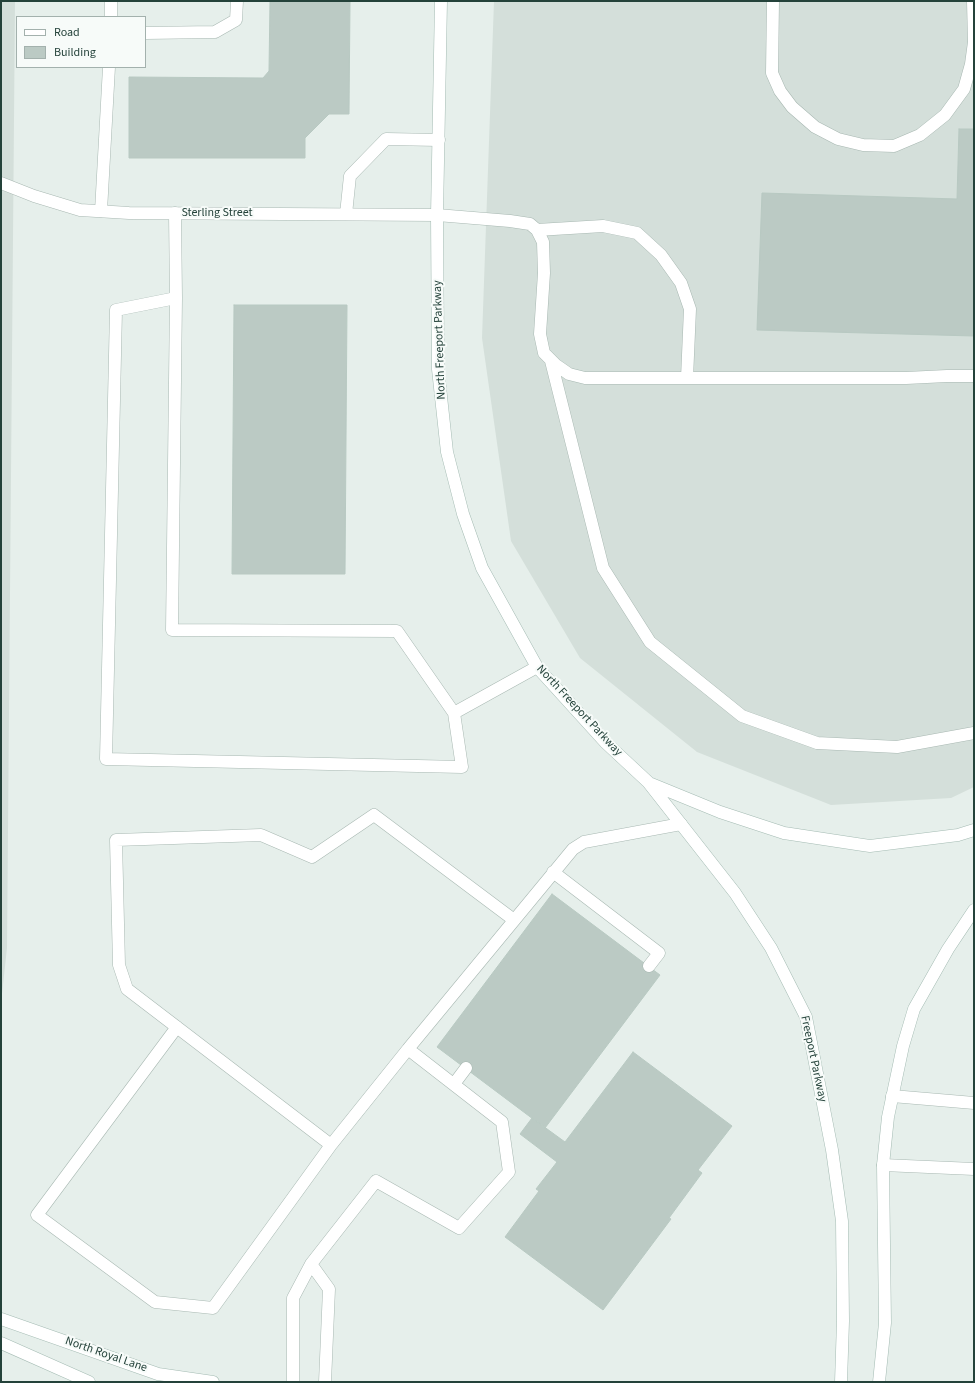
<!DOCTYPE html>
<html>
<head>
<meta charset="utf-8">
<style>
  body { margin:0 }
  #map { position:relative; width:975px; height:1383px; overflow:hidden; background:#e6efeb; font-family:"Source Sans 3",sans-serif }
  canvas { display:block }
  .frame { position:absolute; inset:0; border:2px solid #24423a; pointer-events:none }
  .legend { position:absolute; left:16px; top:16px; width:130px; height:52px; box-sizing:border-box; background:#f7fbf9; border:1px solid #a3b1ad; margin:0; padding:5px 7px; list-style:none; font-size:12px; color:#24423a }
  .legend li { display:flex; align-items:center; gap:8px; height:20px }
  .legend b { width:20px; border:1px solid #a3b1ad }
</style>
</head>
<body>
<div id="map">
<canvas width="975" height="1383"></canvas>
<div class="frame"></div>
<ul class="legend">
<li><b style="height:5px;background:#fff"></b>Road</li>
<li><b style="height:11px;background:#bbcac4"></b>Building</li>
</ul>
</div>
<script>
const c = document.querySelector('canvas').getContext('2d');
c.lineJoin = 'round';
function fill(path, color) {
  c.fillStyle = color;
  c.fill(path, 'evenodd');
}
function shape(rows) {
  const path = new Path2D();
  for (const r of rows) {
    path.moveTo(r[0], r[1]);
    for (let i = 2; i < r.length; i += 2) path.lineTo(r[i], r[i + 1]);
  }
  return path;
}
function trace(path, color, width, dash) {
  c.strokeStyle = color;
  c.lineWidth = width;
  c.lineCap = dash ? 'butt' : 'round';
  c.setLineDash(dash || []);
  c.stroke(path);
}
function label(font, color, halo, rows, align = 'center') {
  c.font = font + ' "Source Sans 3",sans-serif';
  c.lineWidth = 4;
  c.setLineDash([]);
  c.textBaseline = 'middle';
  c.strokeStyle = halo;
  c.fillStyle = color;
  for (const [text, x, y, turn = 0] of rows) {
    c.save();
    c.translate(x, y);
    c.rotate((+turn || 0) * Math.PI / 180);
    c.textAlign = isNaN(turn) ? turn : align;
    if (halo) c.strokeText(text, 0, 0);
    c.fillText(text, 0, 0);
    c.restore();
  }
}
const built = shape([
  [1,1,15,1,7,948,1,1003],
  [494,1,974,1,974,787,951,798,831,805,697,752,580,658,511,541,482,338]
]);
const building = shape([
  [270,1,350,1,349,114,329,114,305,138,305,158,129,158,129,77,263,78,269,71,270,1],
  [959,129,974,129,974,336,757,330,762,193,957,199,959,129],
  [234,305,347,305,345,574,232,574,234,305],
  [552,894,660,975,545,1128,437,1047,552,894],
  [633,1052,732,1126,698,1170,702,1173,669,1218,671,1219,603,1310,505,1237,539,1191,536,1189,557,1162,520,1134,532,1118,565,1142,633,1052]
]);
const service = shape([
  [773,1,772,73,780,91,792,107,815,127,838,139,863,145,894,146,920,135,945,115,964,89,971,64,974,42],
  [973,1,974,41],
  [111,17,111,1],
  [145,33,215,32,236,20,237,1],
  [101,211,109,67],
  [175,213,176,298,116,310,106,759,462,767,454,713,537,667],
  [346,214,350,176,386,139,439,140],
  [437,215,510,221,530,224,537,230,543,242,544,273,540,334,544,353,556,365,569,374,585,378,906,378,947,376,974,376],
  [537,230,603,226,637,233,661,255,681,283,690,309,687,378],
  [176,298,172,630,397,631,454,713],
  [551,361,603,568,650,642,742,716,817,743,897,747,974,733],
  [553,872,659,953,649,966],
  [177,1027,37,1215,155,1302,213,1308,331,1145],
  [408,1049,331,1145,127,989,119,965,116,840,261,835,312,857,374,815,514,920],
  [454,1084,466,1068],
  [892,1096,974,1103],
  [883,1165,974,1169],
  [311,1264,329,1289,325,1382],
  [293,1382,293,1298,311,1264,376,1181,459,1228,509,1172,502,1122,408,1049,573,849,584,842,681,824]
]);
const minor = shape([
  [1,183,34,196,80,210,129,213,437,215]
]);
const secondary = shape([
  [441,1,437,215,438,369,447,452,463,514,482,568,537,667,605,742,648,782,735,893,771,948,806,1017,832,1150,842,1221,843,1321,841,1382],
  [649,783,720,812,784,833,863,845,870,846,958,835,974,830],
  [1,1319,158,1374,213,1382],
  [1,1343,89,1382],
  [879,1382,885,1323,883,1165,888,1117,903,1046,914,1009,948,949,974,910]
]);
const streetNames = [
  ["Sterling Street",217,213],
  ["North Freeport Parkway",440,340,-92],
  ["North Freeport Parkway",579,711,47],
  ["Freeport Parkway",813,1059,78],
  ["North Royal Lane",106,1355,19]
];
fill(built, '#d4dfda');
fill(building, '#bbcac4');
trace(building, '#b8c9c2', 1);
trace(service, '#a8b8b2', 13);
trace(minor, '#a8b8b2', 13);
trace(secondary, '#a4bbb3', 13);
trace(service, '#fff', 12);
trace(minor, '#fff', 12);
trace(secondary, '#fff', 12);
label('12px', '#24423a', '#f7fbf9', streetNames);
</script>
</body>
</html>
